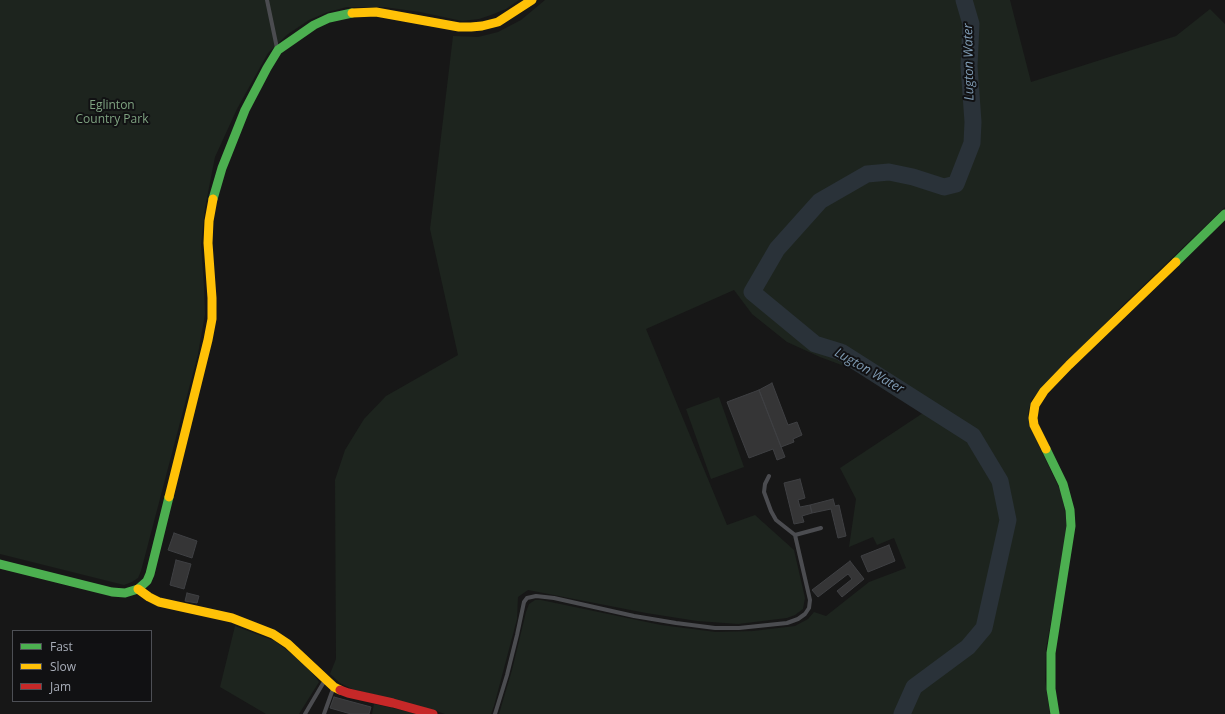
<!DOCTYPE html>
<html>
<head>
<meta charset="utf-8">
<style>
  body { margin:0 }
  #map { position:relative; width:1225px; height:714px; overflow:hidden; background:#171717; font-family:"Open Sans",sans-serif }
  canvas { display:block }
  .legend { position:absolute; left:12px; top:630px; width:140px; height:72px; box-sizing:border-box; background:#111113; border:1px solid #4d4f55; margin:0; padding:5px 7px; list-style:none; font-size:12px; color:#a8adb8 }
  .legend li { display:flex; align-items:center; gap:8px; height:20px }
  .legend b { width:20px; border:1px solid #4d4f55 }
</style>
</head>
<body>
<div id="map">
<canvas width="1225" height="714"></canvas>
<ul class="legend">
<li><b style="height:5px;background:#4caf50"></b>Fast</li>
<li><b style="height:5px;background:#ffc107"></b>Slow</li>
<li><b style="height:5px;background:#c62828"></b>Jam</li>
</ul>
</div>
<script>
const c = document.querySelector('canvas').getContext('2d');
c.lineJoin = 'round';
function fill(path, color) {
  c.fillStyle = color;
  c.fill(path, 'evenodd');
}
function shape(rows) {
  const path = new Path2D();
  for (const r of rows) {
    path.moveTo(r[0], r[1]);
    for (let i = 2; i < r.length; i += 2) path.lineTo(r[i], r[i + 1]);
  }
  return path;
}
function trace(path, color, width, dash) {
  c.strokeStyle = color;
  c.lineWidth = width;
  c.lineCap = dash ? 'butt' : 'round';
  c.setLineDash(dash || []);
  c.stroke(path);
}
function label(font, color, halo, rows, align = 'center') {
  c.font = font + ' "Open Sans",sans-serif';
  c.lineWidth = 4;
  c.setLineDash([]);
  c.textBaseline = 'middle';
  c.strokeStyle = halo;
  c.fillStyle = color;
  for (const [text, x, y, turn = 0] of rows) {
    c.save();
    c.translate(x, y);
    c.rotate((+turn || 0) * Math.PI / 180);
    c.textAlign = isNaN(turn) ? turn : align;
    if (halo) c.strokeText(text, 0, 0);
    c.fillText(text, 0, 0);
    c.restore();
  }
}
const green = shape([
  [0,0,519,0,506,9,491,15,479,19,462,21,420,12,384,7,347,7,328,12,309,20,288,34,268,53,237,109,215,157,205,208,201,245,204,286,205,314,198,354,141,571,138,578,132,582,124,585,0,554],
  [545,0,1010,0,1031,82,1176,36,1210,9,1225,24,1225,207,1123,305,1032,399,1028,412,1030,427,1062,494,1068,531,1046,648,1045,680,1050,714,499,714,512,670,526,612,529,604,535,600,541,600,661,625,716,632,753,631,795,626,808,619,814,612,826,616,869,582,906,568,894,538,877,545,873,537,849,547,856,499,840,468,923,413,863,373,820,357,787,342,752,314,734,290,646,329,727,525,755,515,794,550,805,598,803,609,795,615,787,618,738,624,697,621,646,613,528,590,518,597,517,619,494,706,491,714,445,714,430,709,352,689,340,683,330,674,336,659,335,480,345,450,364,419,386,396,458,355,430,229,453,36,478,37,498,32,521,20],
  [719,397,744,467,711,479,686,409],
  [235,626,275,641,306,665,319,682,299,714,266,714,220,687],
  [374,704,419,714,372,714]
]);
const river = shape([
  [902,714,914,687,968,647,984,628,1008,520,1000,481,973,436,841,352,815,344,752,292,777,249,820,201,867,174,889,172,913,177,944,187,956,184,972,143,973,122,969,66,971,24,964,0]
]);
const building = shape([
  [772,383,788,425,797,422,802,435,793,439,794,442,781,447,759,390,772,383],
  [759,390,785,457,777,460,773,449,749,458,727,402,759,390],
  [800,479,805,498,798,500,800,507,810,505,812,513,802,516,804,522,794,524,784,483,800,479],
  [833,499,835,506,839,505,846,536,838,538,831,509,812,513,810,505,833,499],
  [174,533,197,541,192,558,168,550,174,533],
  [889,545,895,561,868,572,861,556,889,545],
  [176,560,191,564,184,589,170,585,176,560],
  [850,561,864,579,842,597,837,591,852,579,848,574,818,597,812,590,850,561],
  [187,593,199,596,197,603,185,601,187,593],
  [334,697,371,707,369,714,351,714,330,708,334,697]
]);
const lane = shape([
  [267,0,277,48],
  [769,476,765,484,764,492,771,511,776,520,795,535,821,528],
  [305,714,325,680],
  [324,714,333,689],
  [495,714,507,675,517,635,524,602,527,598,536,596,554,598,634,616,676,623,715,628,739,628,787,623,798,619,805,614,809,608,810,600,795,535]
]);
const fast = shape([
  [213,199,222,168,245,110,267,68,278,50,314,25,329,18,352,13],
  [1176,262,1225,214],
  [1046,449,1063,484,1070,510,1071,526,1051,653,1051,689,1055,714],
  [0,564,112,592,125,593,138,589,147,581,150,574,169,497]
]);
const slow = shape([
  [352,13,376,12,459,27,471,27,482,26,498,22,532,0],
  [1046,449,1034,425,1033,418,1035,405,1044,391,1069,365,1176,262],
  [169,497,208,340,212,319,212,298,208,243,209,221,213,199],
  [138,589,149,597,159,602,232,618,273,634,288,644,334,687,340,690]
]);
const jam = shape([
  [340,690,348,693,393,703,433,714]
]);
const parkNames = [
  ["Eglinton",112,106],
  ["Country Park",112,120]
];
const waterNames = [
  ["Lugton Water",969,62,-91],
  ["Lugton Water",869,371,30]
];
fill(green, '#1d241e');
trace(river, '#2a3239', 17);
fill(building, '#353536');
trace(building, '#3f4043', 1);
trace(lane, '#4b4c50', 4);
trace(fast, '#4caf50', 9);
trace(slow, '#ffc107', 9);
trace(jam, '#c62828', 9);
label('12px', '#7fa381', '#111113', parkNames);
label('italic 13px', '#7f9bb3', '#111113', waterNames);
</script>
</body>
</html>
